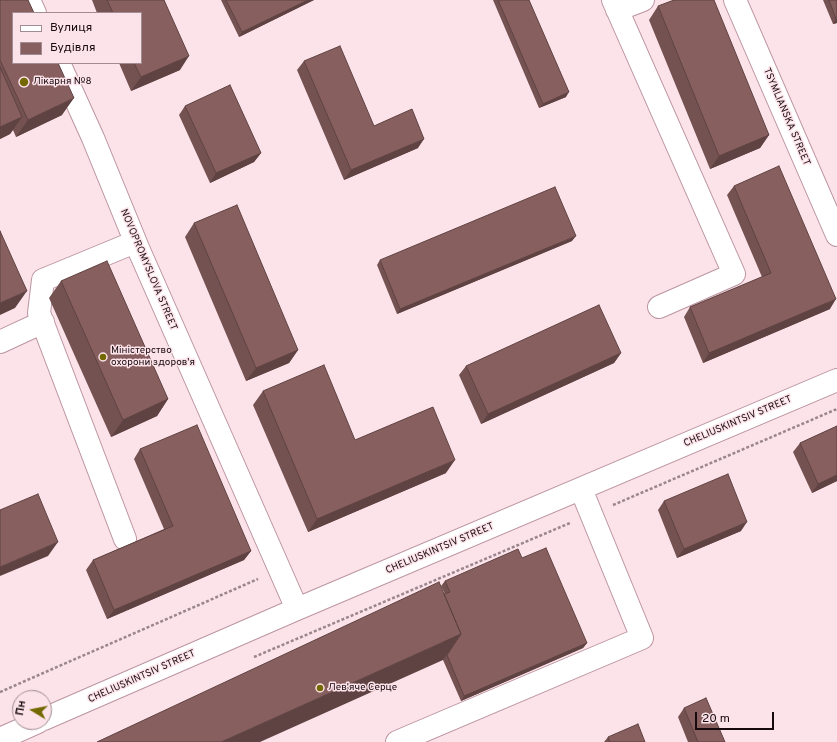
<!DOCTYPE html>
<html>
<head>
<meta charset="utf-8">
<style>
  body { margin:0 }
  #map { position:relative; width:837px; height:742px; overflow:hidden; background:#fce3ea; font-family:Overpass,sans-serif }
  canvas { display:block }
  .legend { position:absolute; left:12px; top:12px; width:130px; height:52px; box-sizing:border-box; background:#fce3ea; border:1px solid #a08c92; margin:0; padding:5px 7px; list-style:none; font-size:12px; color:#170a0e }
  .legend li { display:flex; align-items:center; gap:8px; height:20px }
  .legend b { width:20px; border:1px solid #a08c92 }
  .north { position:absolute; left:12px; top:690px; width:40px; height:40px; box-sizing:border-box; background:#fce3ea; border:1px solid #a08c92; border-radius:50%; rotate:280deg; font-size:11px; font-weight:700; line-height:16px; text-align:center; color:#170a0e }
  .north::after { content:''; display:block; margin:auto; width:14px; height:18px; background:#746800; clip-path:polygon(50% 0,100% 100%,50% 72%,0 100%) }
  .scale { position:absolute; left:695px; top:712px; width:79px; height:18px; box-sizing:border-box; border:2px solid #170a0e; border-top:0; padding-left:5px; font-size:12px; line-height:14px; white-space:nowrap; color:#170a0e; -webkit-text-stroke:3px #fce3ea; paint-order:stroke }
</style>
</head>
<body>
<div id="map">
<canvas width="837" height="742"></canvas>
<ul class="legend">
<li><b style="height:5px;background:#fff"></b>Вулиця</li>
<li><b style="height:11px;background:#885f5f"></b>Будівля</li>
</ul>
<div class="north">Пн</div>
<div class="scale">20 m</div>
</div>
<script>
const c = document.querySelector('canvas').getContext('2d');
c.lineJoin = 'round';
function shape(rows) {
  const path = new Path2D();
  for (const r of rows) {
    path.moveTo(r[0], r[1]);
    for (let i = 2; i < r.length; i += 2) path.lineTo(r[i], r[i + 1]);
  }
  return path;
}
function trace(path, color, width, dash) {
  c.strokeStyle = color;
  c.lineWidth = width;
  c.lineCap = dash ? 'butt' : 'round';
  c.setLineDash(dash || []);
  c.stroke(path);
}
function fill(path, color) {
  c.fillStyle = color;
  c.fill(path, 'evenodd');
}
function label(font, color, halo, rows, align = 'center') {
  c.font = font + ' Overpass,sans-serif';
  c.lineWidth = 3;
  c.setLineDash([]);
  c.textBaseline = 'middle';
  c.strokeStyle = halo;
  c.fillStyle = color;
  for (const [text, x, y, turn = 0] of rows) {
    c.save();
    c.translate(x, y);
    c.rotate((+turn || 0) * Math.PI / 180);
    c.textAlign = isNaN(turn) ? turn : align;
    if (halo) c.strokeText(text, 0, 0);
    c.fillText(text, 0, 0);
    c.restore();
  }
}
const path = shape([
  [613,505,837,409],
  [254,657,570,523],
  [0,692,258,579]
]);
const minor = shape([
  [29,0,35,13],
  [613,0,734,274,659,307],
  [735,0,837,235],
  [617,10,643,0],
  [59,63,93,138,138,248,297,609],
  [0,342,43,322],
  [125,539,39,313,43,280,135,242],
  [44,719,297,609,837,380],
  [0,739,38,722],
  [397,742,642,638,581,489]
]);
const wall = shape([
  [0,0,62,115,16,137,13,130,10,134,0,139],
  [92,0,164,0,180,70,131,91,119,63,141,63,141,13,97,13],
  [221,0,314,0,239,37],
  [493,0,529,0,566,97,539,108],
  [823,0,837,0,837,23,833,24],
  [658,6,769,135,760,148,710,169,649,20],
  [304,61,374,126,418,148,344,180,297,70],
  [185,106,261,153,254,162,210,183,179,115],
  [734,186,830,309,703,363,684,317,690,307,762,277,727,195],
  [194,223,298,350,289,363,246,381,185,237],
  [572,241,397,314,377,265,380,260],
  [61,281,168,399,157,416,111,437,49,298],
  [621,353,614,363,481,424,459,375,466,366],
  [263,391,355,440,446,473,308,532,253,405],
  [837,426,837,481,812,493,793,452,800,443],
  [140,449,251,551,244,560,107,619,86,570,93,560,164,529,134,459],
  [664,501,741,531,677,558,658,510],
  [522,558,587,643,583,648,461,701,443,660,444,594,445,594,441,586,445,581],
  [684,708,725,742,688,742,678,717],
  [608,737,645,742,604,742]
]);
const shadedWall = shape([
  [308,0,314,0,239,37,242,32],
  [836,19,837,19,837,23,833,24],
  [189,56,180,70,131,91,141,77],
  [569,92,566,97,539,108,543,104],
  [74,98,62,115,16,137,28,120],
  [22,117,10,134,0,139,0,127],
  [769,135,760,148,710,169,719,156],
  [424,139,418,148,344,180,351,170],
  [261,153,254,162,210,183,216,173],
  [576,236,572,241,397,314,400,309],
  [27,291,15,308,0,315,0,303],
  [836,299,830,309,703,363,709,353],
  [298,350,289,363,246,381,256,368],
  [621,353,614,363,481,424,488,414],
  [168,399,157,416,111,437,123,420],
  [455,460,446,473,308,532,317,519],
  [837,475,837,481,812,493,818,484],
  [747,522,741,531,677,558,684,549],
  [58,542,48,556,0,576,0,567],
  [251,551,244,560,107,619,114,610],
  [461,634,443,660,260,742,221,742],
  [587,643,583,648,461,701,464,696]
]);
const building = shape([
  [0,0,28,0,34,13,13,13,13,63,58,63,74,98,28,120,0,60,0,0],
  [107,0,164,0,189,56,141,77,134,63,141,63,141,13,113,13,107,0],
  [226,0,308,0,242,32,226,0],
  [498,0,529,0,569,92,543,104,498,0],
  [674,0,714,0,769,135,719,156,658,6,674,0],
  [829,0,837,0,837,19,836,19,829,0],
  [340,46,374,126,412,109,424,139,351,170,304,61,340,46],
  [0,67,22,117,0,127,0,67],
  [230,85,261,153,216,173,185,106,230,85],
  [779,166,836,299,709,353,690,307,771,273,734,186,779,166],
  [555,187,576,236,400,309,380,260,555,187],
  [237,205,298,350,256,368,194,223,237,205],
  [0,231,27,291,0,303,0,231],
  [107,261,168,399,123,420,61,281,107,261],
  [599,305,621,353,488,414,466,366,599,305],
  [324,365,355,440,433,407,455,460,317,519,263,391,324,365],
  [197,425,251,551,114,610,93,560,173,526,140,449,197,425],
  [837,426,837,475,818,484,800,443,837,426],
  [728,474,747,522,684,549,664,501,728,474],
  [38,494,58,542,0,567,0,510,38,494],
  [546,548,587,643,464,696,447,655,461,634,444,594,450,592,445,581,518,549,522,558,546,548],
  [439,582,461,634,221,742,97,742,439,582],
  [706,698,725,742,698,742,684,708,706,698],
  [638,724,645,742,610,742,608,737,638,724]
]);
const markers = [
  [24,82,5,"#746800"],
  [103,357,4,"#746800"],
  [320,688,4,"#746800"]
];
const poiNames = [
  ["Лікарня №8",33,82],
  ["Міністерство",111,351],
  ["охорони здоров'я",111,363],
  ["Лев'яче Серце",328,688]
];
const streetNames = [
  ["TSYMLIANSKA STREET",786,117,67],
  ["NOVOPROMYSLOVA STREET",148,270,67],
  ["CHELIUSKINTSIV STREET",738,422,-23],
  ["CHELIUSKINTSIV STREET",440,549,-23],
  ["CHELIUSKINTSIV STREET",142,677,-24]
];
trace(minor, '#bc95a1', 24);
trace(path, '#9a868c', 2.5, [3, 2]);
trace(minor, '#fff', 22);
fill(wall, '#755252');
fill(shadedWall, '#5f4242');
fill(building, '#885f5f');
trace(building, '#5f4242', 1);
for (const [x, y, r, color] of markers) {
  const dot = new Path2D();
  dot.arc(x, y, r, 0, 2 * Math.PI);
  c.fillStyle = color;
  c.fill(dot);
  trace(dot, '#fce3ea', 1.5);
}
label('10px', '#170a0e', '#fce3ea', poiNames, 'left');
label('10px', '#170a0e', '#fce3ea', streetNames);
</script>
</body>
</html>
